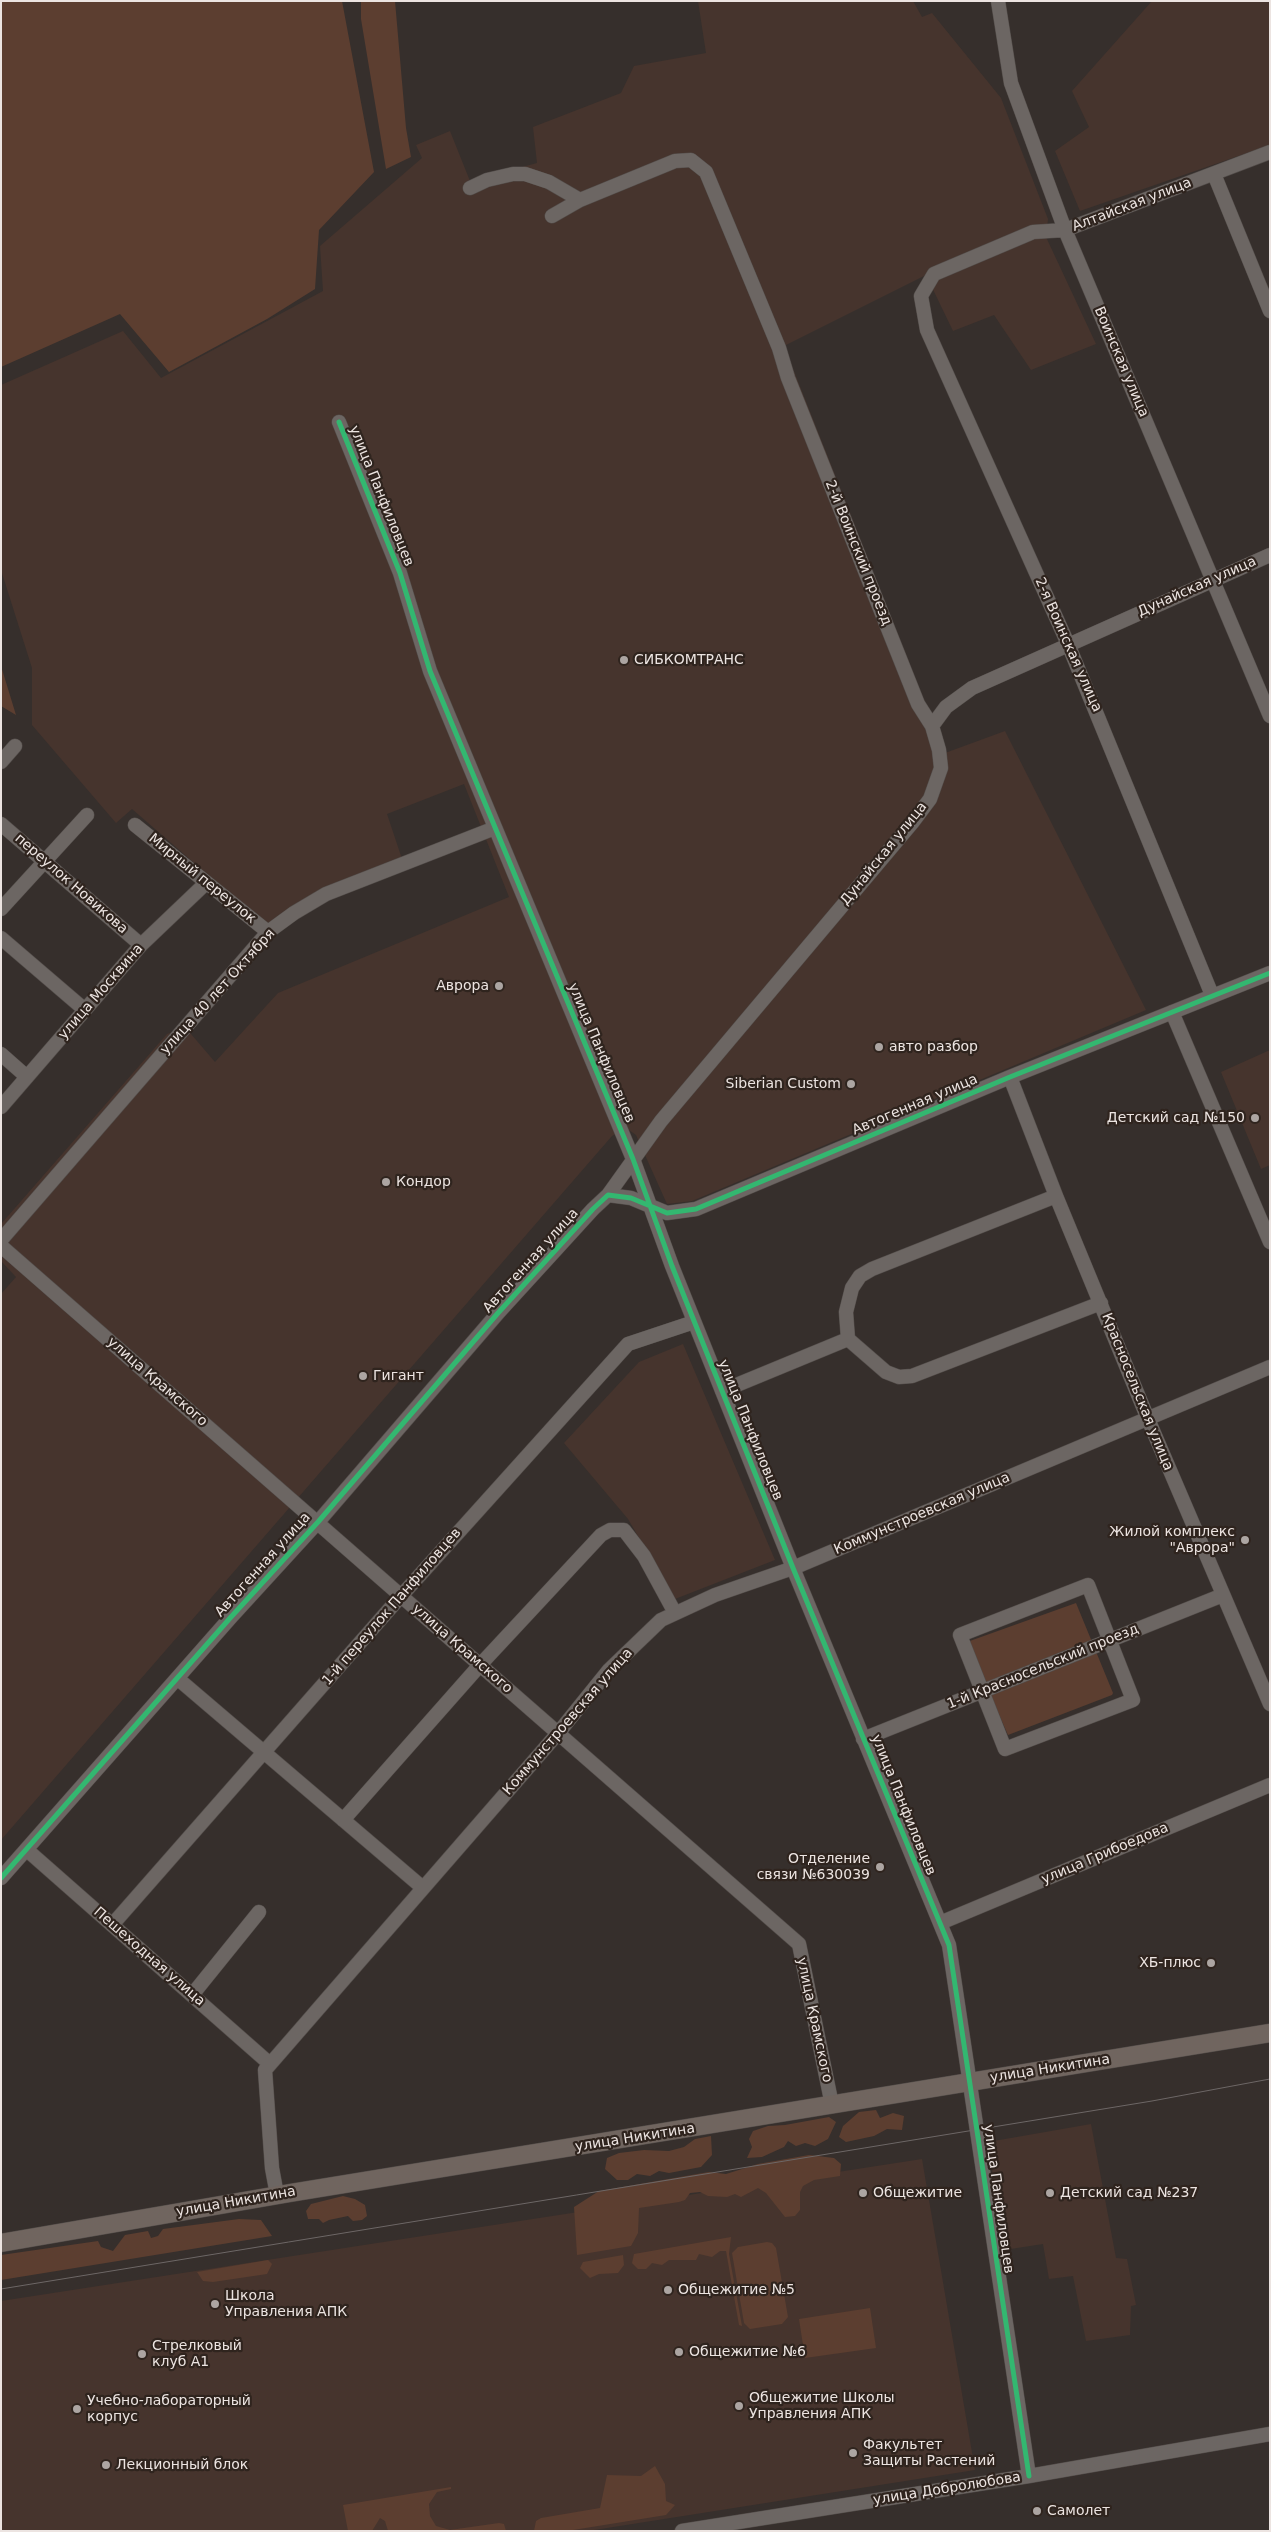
<!DOCTYPE html>
<html>
<head>
<meta charset="utf-8">
<style>
  body { margin:0 }
  #map { position:relative; width:1271px; height:2532px; overflow:hidden; background:#362f2c; font-family:"DejaVu Sans",sans-serif }
  canvas { display:block }
  .frame { position:absolute; inset:0; border:2px solid #ece4e1; pointer-events:none }
</style>
</head>
<body>
<div id="map">
<canvas width="1271" height="2532"></canvas>
<div class="frame"></div>
</div>
<script>
const c = document.querySelector('canvas').getContext('2d');
c.lineJoin = 'round';
function fill(path, color) {
  c.fillStyle = color;
  c.fill(path, 'evenodd');
}
function shape(rows) {
  const path = new Path2D();
  for (const r of rows) {
    path.moveTo(r[0], r[1]);
    for (let i = 2; i < r.length; i += 2) path.lineTo(r[i], r[i + 1]);
  }
  return path;
}
function trace(path, color, width, dash) {
  c.strokeStyle = color;
  c.lineWidth = width;
  c.lineCap = dash ? 'butt' : 'round';
  c.setLineDash(dash || []);
  c.stroke(path);
}
function label(font, color, halo, rows, align = 'center') {
  c.font = font + ' "DejaVu Sans",sans-serif';
  c.lineWidth = 4.5;
  c.setLineDash([]);
  c.textBaseline = 'middle';
  c.strokeStyle = halo;
  c.fillStyle = color;
  for (const [text, x, y, turn = 0] of rows) {
    c.save();
    c.translate(x, y);
    c.rotate((+turn || 0) * Math.PI / 180);
    c.textAlign = isNaN(turn) ? turn : align;
    if (halo) c.strokeText(text, 0, 0);
    c.fillText(text, 0, 0);
    c.restore();
  }
}
const built = shape([
  [698,1,913,1,922,17,932,13,1001,98,1048,219,1046,237,1096,344,1031,370,994,315,953,331,926,275,784,346,945,753,1005,731,1146,1010,692,1201,667,1204,636,1135,626,1128,612,1136,1,1840,1,1294,16,1277,1,1261,1,1224,167,1034,185,1027,215,1062,278,993,509,897,464,784,387,814,402,859,269,928,132,809,116,823,32,725,32,668,1,570,1,385,123,331,161,378,323,291,320,246,422,158,416,145,450,131,470,181,537,163,533,127,621,93,634,66,706,53],
  [1152,1,1270,1,1270,145,1080,211,1055,151,1089,127,1072,91],
  [1270,1050,1270,1165,1261,1169,1221,1072],
  [683,1344,775,1560,675,1599,628,1519,564,1443,639,1362],
  [1091,2124,1116,2258,1127,2259,1136,2305,1131,2306,1130,2335,1086,2341,1073,2276,1049,2279,1043,2244,1004,2250,988,2142],
  [922,2159,975,2470,588,2531,1,2531,1,2301]
]);
const green = shape([
  [1,1,342,1,374,172,319,230,315,289,267,319,169,372,120,314,1,367],
  [361,1,395,1,406,128,411,157,386,169,361,19],
  [1,666,16,715,1,706],
  [1076,1603,1113,1693,1112,1695,1008,1735,967,1642],
  [876,2110,880,2118,893,2113,904,2116,902,2130,887,2129,874,2136,846,2142,839,2137,843,2126,859,2112],
  [829,2117,836,2122,828,2139,815,2146,805,2143,796,2146,788,2141,784,2147,762,2157,747,2158,752,2147,749,2139,753,2131,768,2126,785,2125],
  [711,2136,712,2155,701,2167,669,2173,659,2171,650,2176,637,2174,628,2180,617,2180,605,2169,607,2158,619,2153,644,2150,669,2151,684,2147,695,2139],
  [809,2155,834,2158,841,2164,840,2176,814,2180,803,2186,800,2192,800,2210,795,2216,785,2217,766,2193,758,2188,741,2197,735,2194,727,2197,708,2196,700,2192,690,2193,685,2200,679,2202,639,2208,638,2233,631,2246,577,2255,574,2207,599,2191,709,2172,726,2174,758,2164],
  [343,2196,355,2199,365,2205,367,2216,362,2220,353,2221,348,2216,329,2220,323,2223,319,2219,308,2219,306,2211,311,2204],
  [239,2219,261,2220,272,2236,1,2280,1,2255,98,2241,101,2247,113,2251,125,2235,148,2231,151,2238,158,2236,163,2229],
  [731,2237,729,2254,742,2326,739,2325,726,2251,720,2251,712,2257,699,2254,696,2260,669,2260,662,2265,652,2263,646,2269,638,2269,632,2263,634,2254],
  [767,2242,772,2243,776,2248,788,2317,782,2324,750,2329,744,2323,732,2253,738,2247],
  [623,2255,624,2265,618,2273,599,2274,590,2278,580,2268,583,2262],
  [268,2260,272,2264,267,2274,213,2282,203,2281,197,2272],
  [870,2308,876,2348,805,2358,799,2319],
  [655,2466,665,2484,666,2501,675,2505,666,2515,567,2531,534,2531,536,2521,541,2518,600,2508,607,2475,641,2476],
  [451,2487,451,2489,437,2492,429,2504,430,2516,436,2526,450,2530,499,2523,504,2524,506,2531,388,2531,385,2521,380,2518,372,2531,348,2531,343,2505]
]);
const minor = shape([
  [998,1,1011,83,1065,230,1270,716],
  [1214,174,1270,311],
  [470,188,487,180,513,174,525,174,549,182,580,200],
  [552,216,580,200,675,161,691,160,706,172,779,348,788,378,918,704,932,726,939,750,941,768,930,799,912,823,661,1121,608,1195],
  [339,422,400,573,430,671,633,1159,672,1266,793,1568,949,1945,1029,2476],
  [932,726,946,707,972,688,1270,555],
  [1,762,15,746],
  [1,824,141,945],
  [135,825,268,932],
  [1,909,87,815],
  [1,938,85,1010],
  [1212,995,1068,644,927,330,921,296,934,274,1033,232,1065,230,1270,152],
  [1172,1012,1270,1242],
  [1,1054,27,1077],
  [1010,1077,1056,1196,1148,1419,1270,1704],
  [1,1107,141,945,206,883],
  [1,1240,268,932,294,913,326,894,495,828],
  [1,1246,799,1944,832,2105],
  [848,1339,846,1312,852,1288,860,1276,872,1269,1056,1196],
  [722,1391,848,1339,886,1372,899,1377,912,1376,1101,1303],
  [1088,1585,1133,1700,1005,1749,960,1635,1088,1585],
  [177,1678,423,1888],
  [863,1739,1223,1595],
  [343,1820,480,1665,601,1535,610,1530,624,1530,644,1556,675,1613],
  [27,1850,270,2064],
  [1,1878,231,1617,318,1522,498,1313,593,1209,608,1195,631,1198,667,1213,696,1209,1010,1077,1270,973],
  [940,1923,1270,1785],
  [112,1925,401,1596,628,1344,694,1322],
  [192,1995,259,1912],
  [277,2195,272,2168,265,2070,559,1732,609,1670,661,1620,715,1595,793,1568,1270,1367],
  [682,2531,1029,2476,1270,2434]
]);
const major = shape([
  [1,2243,290,2193,1270,2033]
]);
const tram = shape([
  [1,2289,1152,2101,1270,2079]
]);
const cycleway = shape([
  [339,422,400,573,430,671,633,1159,672,1266,793,1568,949,1945,1029,2476],
  [1,1878,231,1617,318,1522,498,1313,593,1209,608,1195,631,1198,667,1213,696,1209,1010,1077,1270,973]
]);
const markers = [
  [624,660,5,"#aca5a2"],
  [499,986,5,"#aca5a2"],
  [879,1047,5,"#aca5a2"],
  [851,1084,5,"#aca5a2"],
  [1255,1118,5,"#aca5a2"],
  [386,1182,5,"#aca5a2"],
  [363,1376,5,"#aca5a2"],
  [1245,1540,5,"#aca5a2"],
  [880,1867,5,"#aca5a2"],
  [1211,1963,5,"#aca5a2"],
  [863,2193,5,"#aca5a2"],
  [1050,2193,5,"#aca5a2"],
  [668,2290,5,"#aca5a2"],
  [215,2304,5,"#aca5a2"],
  [679,2352,5,"#aca5a2"],
  [142,2354,5,"#aca5a2"],
  [739,2406,5,"#aca5a2"],
  [77,2409,5,"#aca5a2"],
  [853,2453,5,"#aca5a2"],
  [106,2465,5,"#aca5a2"],
  [1037,2511,5,"#aca5a2"]
];
const streetNames = [
  ["Алтайская улица",1132,205,-21],
  ["Воинская улица",1121,362,67],
  ["улица Панфиловцев",381,496,68],
  ["2-й Воинский проезд",858,553,68],
  ["Дунайская улица",1197,587,-24],
  ["2-я Воинская улица",1068,645,66],
  ["Дунайская улица",884,854,-51],
  ["Мирный переулок",202,879,39],
  ["переулок Новикова",71,884,41],
  ["улица Москвина",101,992,-49],
  ["улица 40 лет Октября",218,992,-48],
  ["улица Панфиловцев",601,1053,67],
  ["Автогенная улица",915,1105,-23],
  ["Автогенная улица",531,1261,-48],
  ["улица Крамского",157,1382,41],
  ["Красносельская улица",1137,1392,68],
  ["улица Панфиловцев",750,1430,68],
  ["Коммунстроевская улица",922,1514,-23],
  ["Автогенная улица",263,1565,-48],
  ["1-й переулок Панфиловцев",392,1607,-49],
  ["улица Крамского",462,1649,41],
  ["1-й Красносельский проезд",1043,1667,-22],
  ["Коммунстроевская улица",568,1722,-49],
  ["улица Панфиловцев",903,1805,68],
  ["улица Грибоедова",1105,1854,-23],
  ["Пешеходная улица",149,1957,41],
  ["улица Крамского",814,2020,78],
  ["улица Никитина",1050,2069,-9],
  ["улица Никитина",635,2138,-9],
  ["улица Панфиловцев",998,2199,82],
  ["улица Никитина",236,2202,-10],
  ["улица Добролюбова",947,2489,-9]
];
const poiNames = [
  ["СИБКОМТРАНС",634,660],
  ["Аврора",489,986,"right"],
  ["авто разбор",889,1047],
  ["Siberian Custom",841,1084,"right"],
  ["Детский сад №150",1245,1118,"right"],
  ["Кондор",396,1182],
  ["Гигант",373,1376],
  ["Жилой комплекс",1235,1532,"right"],
  ["\"Аврора\"",1235,1548,"right"],
  ["Отделение",870,1859,"right"],
  ["связи №630039",870,1875,"right"],
  ["ХБ-плюс",1201,1963,"right"],
  ["Общежитие",873,2193],
  ["Детский сад №237",1060,2193],
  ["Общежитие №5",678,2290],
  ["Школа",225,2296],
  ["Управления АПК",225,2312],
  ["Стрелковый",152,2346],
  ["клуб А1",152,2362],
  ["Общежитие №6",689,2352],
  ["Общежитие Школы",749,2398],
  ["Управления АПК",749,2414],
  ["Учебно-лабораторный",87,2401],
  ["корпус",87,2417],
  ["Факультет",863,2445],
  ["Защиты Растений",863,2461],
  ["Лекционный блок",116,2465],
  ["Самолет",1047,2511]
];
fill(built, '#46342d');
fill(green, '#5c3e30');
trace(minor, '#534d4a', 15);
trace(major, '#534d4a', 19);
trace(minor, '#6c6663', 14);
trace(major, '#70655f', 18);
trace(tram, '#6d6766', 1);
trace(cycleway, '#33b770', 5);
for (const [x, y, r, color] of markers) {
  const dot = new Path2D();
  dot.arc(x, y, r, 0, 2 * Math.PI);
  c.fillStyle = color;
  c.fill(dot);
  trace(dot, '#2f241e', 2);
}
label('14px', '#ece4e1', '#2f241e', streetNames);
label('14px', '#ece4e1', '#2f241e', poiNames, 'left');
</script>
</body>
</html>
